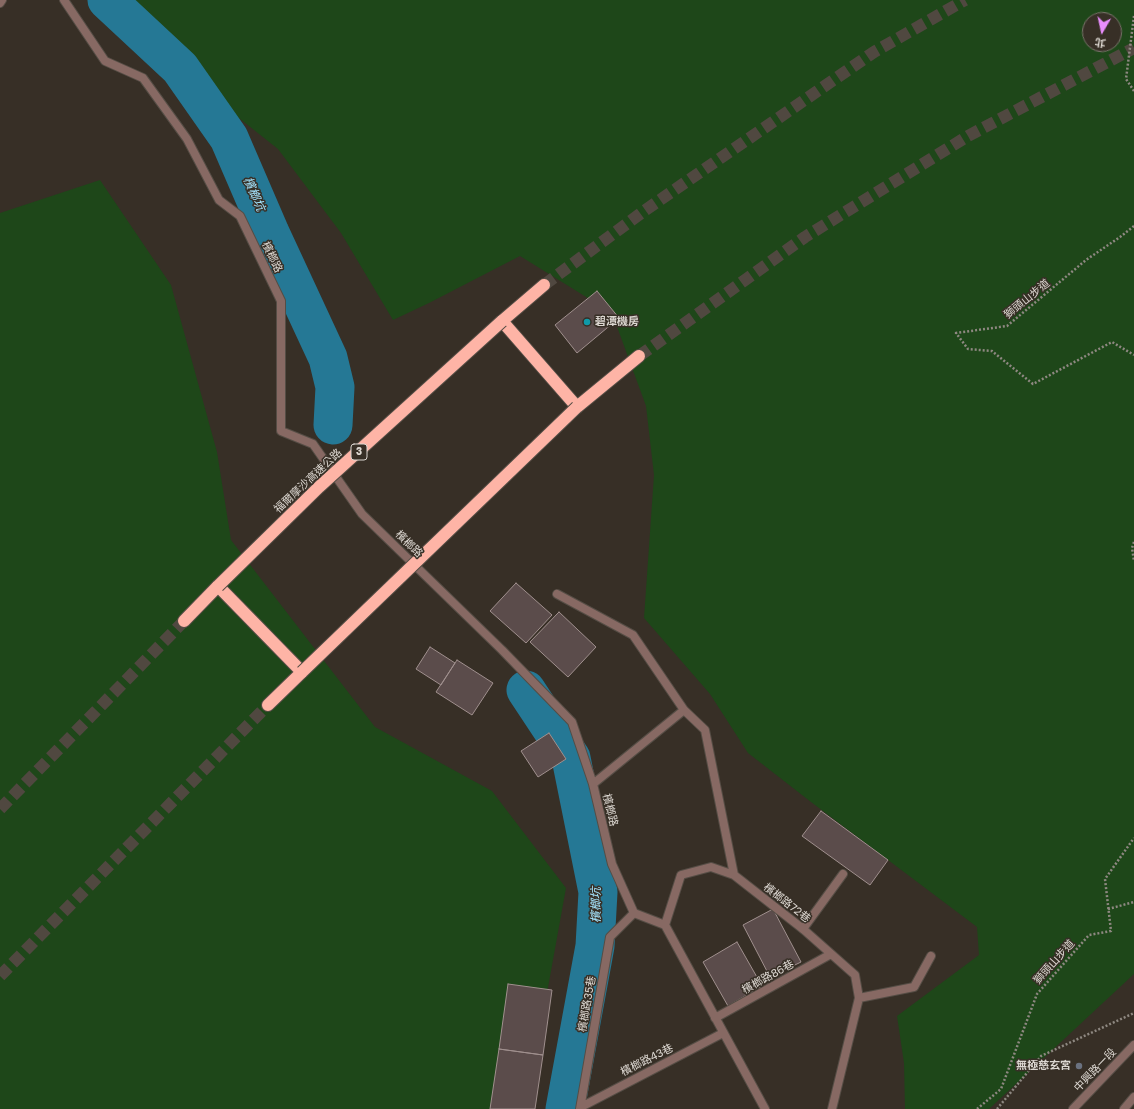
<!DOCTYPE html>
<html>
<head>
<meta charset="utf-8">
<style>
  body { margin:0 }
  #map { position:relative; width:1134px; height:1109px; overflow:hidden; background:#372f26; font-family:"Golos Text","Noto Sans TC",sans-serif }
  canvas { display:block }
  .north { position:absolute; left:1082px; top:12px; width:40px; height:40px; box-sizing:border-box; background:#372f26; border:1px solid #79726a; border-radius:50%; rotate:189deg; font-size:11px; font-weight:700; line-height:16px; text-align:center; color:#dcd7d1 }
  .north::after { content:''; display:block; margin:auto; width:14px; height:18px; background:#e98dfd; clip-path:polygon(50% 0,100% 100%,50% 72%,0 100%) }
</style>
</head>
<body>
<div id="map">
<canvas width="1134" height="1109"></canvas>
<div class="north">北</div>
</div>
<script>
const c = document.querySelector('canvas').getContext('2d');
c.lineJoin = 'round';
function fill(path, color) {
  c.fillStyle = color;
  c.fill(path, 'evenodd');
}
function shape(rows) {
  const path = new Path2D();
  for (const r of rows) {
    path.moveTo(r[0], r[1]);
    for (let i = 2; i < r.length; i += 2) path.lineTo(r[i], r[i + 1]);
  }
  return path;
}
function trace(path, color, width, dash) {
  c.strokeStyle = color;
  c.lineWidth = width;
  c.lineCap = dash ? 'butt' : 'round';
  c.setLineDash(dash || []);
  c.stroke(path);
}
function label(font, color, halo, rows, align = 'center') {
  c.font = font + ' "Golos Text","Noto Sans TC",sans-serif';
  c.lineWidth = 3;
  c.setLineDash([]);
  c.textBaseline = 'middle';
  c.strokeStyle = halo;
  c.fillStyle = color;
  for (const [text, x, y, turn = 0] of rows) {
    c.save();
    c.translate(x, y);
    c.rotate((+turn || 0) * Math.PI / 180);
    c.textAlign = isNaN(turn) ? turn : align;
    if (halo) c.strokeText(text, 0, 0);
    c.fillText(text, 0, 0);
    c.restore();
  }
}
const green = shape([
  [111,0,1134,0,1134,974,989,1109,905,1109,904,1063,897,1016,979,955,977,927,811,802,748,753,710,694,644,618,654,475,646,406,612,313,520,256,429,303,393,320,341,233,278,149,177,69],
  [1090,20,1114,20,1114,44,1090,44],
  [100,180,171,285,217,452,231,540,375,727,492,791,566,888,526,1109,0,1109,0,213]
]);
const river = shape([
  [107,0,180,68,229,138,270,233,328,358,335,387,333,425],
  [526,690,571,758,598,892,595,946,565,1109]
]);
const building = shape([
  [597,291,619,318,577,353,555,325,597,291],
  [516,583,552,615,526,643,490,611,516,583],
  [559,612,596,647,568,677,530,642,559,612],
  [430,647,455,663,441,685,416,669,430,647],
  [457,660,493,683,472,715,436,692,457,660],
  [549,733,566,759,538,777,521,751,549,733],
  [821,811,888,860,870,885,802,836,821,811],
  [773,909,801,962,770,977,743,925,773,909],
  [737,942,762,986,728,1006,703,962,737,942],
  [508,984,552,990,543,1055,499,1049,508,984],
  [499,1049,543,1055,535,1109,490,1109,499,1049]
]);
const motorwayTunnel = shape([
  [544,285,644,211,874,52,965,0],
  [639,356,805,237,968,136,1134,48],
  [0,809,184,621],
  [0,976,268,705]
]);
const path = shape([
  [1134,16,1126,79,1134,91],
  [1134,226,1120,237,1086,260,1007,326,956,333,968,349,992,351,1033,384,1112,342,1134,355],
  [1134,542,1132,548,1134,561],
  [1108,909,1134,902],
  [977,1109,1001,1089,1037,994,1089,935,1111,931,1105,879,1134,838],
  [997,1109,1041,1056,1134,1013]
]);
const service = shape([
  [0,3,2,0],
  [803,929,843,874]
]);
const minor = shape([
  [64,0,105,61,143,78,187,139,219,200,240,216,281,301,281,431,313,444,362,514,502,650,572,722,593,784,612,864,634,913,665,925,765,1109],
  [557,594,633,635,684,710,593,784],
  [684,710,705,730,734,875,803,929,855,975,859,998,832,1109],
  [665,925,681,875,711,867,734,875],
  [859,998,914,987,931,956],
  [715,1018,831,954],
  [581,1107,723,1033],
  [580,1109,610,937,634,913]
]);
const tertiary = shape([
  [1073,1109,1134,1045],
  [1124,1109,1134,1097]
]);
const motorway = shape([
  [544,285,502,321,577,407,639,356],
  [184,621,218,586,302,672,268,705]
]);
const motorwayBridge = shape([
  [218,586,319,487,502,321],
  [302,672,577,407]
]);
const markers = [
  [587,322,4,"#0f9aa8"],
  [1079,1066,4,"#6b7280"]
];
const shields = [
  [359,452,16]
];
const shieldNames = [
  ["3",359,452]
];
const streetNames = [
  ["檳榔路",272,257,64],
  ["獅頭山步道",1027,299,-39],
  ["福爾摩沙高速公路",308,481,-43],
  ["檳榔路",409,544,44],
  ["檳榔路",610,810,76],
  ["檳榔路72巷",787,903,38],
  ["獅頭山步道",1054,962,-48],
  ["檳榔路86巷",768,977,-29],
  ["檳榔路35巷",587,1004,-80],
  ["檳榔路43巷",647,1060,-27],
  ["中興路一段",1095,1070,-46]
];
const poiNames = [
  ["碧潭機房",595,322],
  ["無極慈玄宮",1071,1066,"right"]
];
const waterNames = [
  ["檳榔坑",254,194,66],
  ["檳榔坑",596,905,-90]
];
fill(green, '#1e4719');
trace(river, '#257895', 39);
fill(building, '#5b4c4b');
trace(building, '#a0908e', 1);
trace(motorwayTunnel, '#504840', 12, [12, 6]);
trace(service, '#554d45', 10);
trace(minor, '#554d45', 10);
trace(tertiary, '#554d45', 10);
trace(motorway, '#554d45', 14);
trace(path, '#8e8881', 2.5, [2, 2]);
trace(service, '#876963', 8);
trace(minor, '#876963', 8);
trace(tertiary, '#876963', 8);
trace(motorway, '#feb4a6', 12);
trace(motorwayBridge, '#554d45', 14, []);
trace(motorwayBridge, '#feb4a6', 12);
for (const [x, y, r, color] of markers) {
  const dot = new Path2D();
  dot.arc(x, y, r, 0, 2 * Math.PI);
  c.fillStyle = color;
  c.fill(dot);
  trace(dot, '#372f26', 1.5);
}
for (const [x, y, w] of shields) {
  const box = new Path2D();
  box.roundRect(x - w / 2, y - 8, w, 16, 3);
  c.fillStyle = '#372f26';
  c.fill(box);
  trace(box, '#dcd7d1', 1);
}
label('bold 10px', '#dcd7d1', null, shieldNames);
label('11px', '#dcd7d1', '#372f26', streetNames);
label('bold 11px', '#dcd7d1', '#372f26', poiNames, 'left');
label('italic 12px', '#a3e1fa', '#372f26', waterNames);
</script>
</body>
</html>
